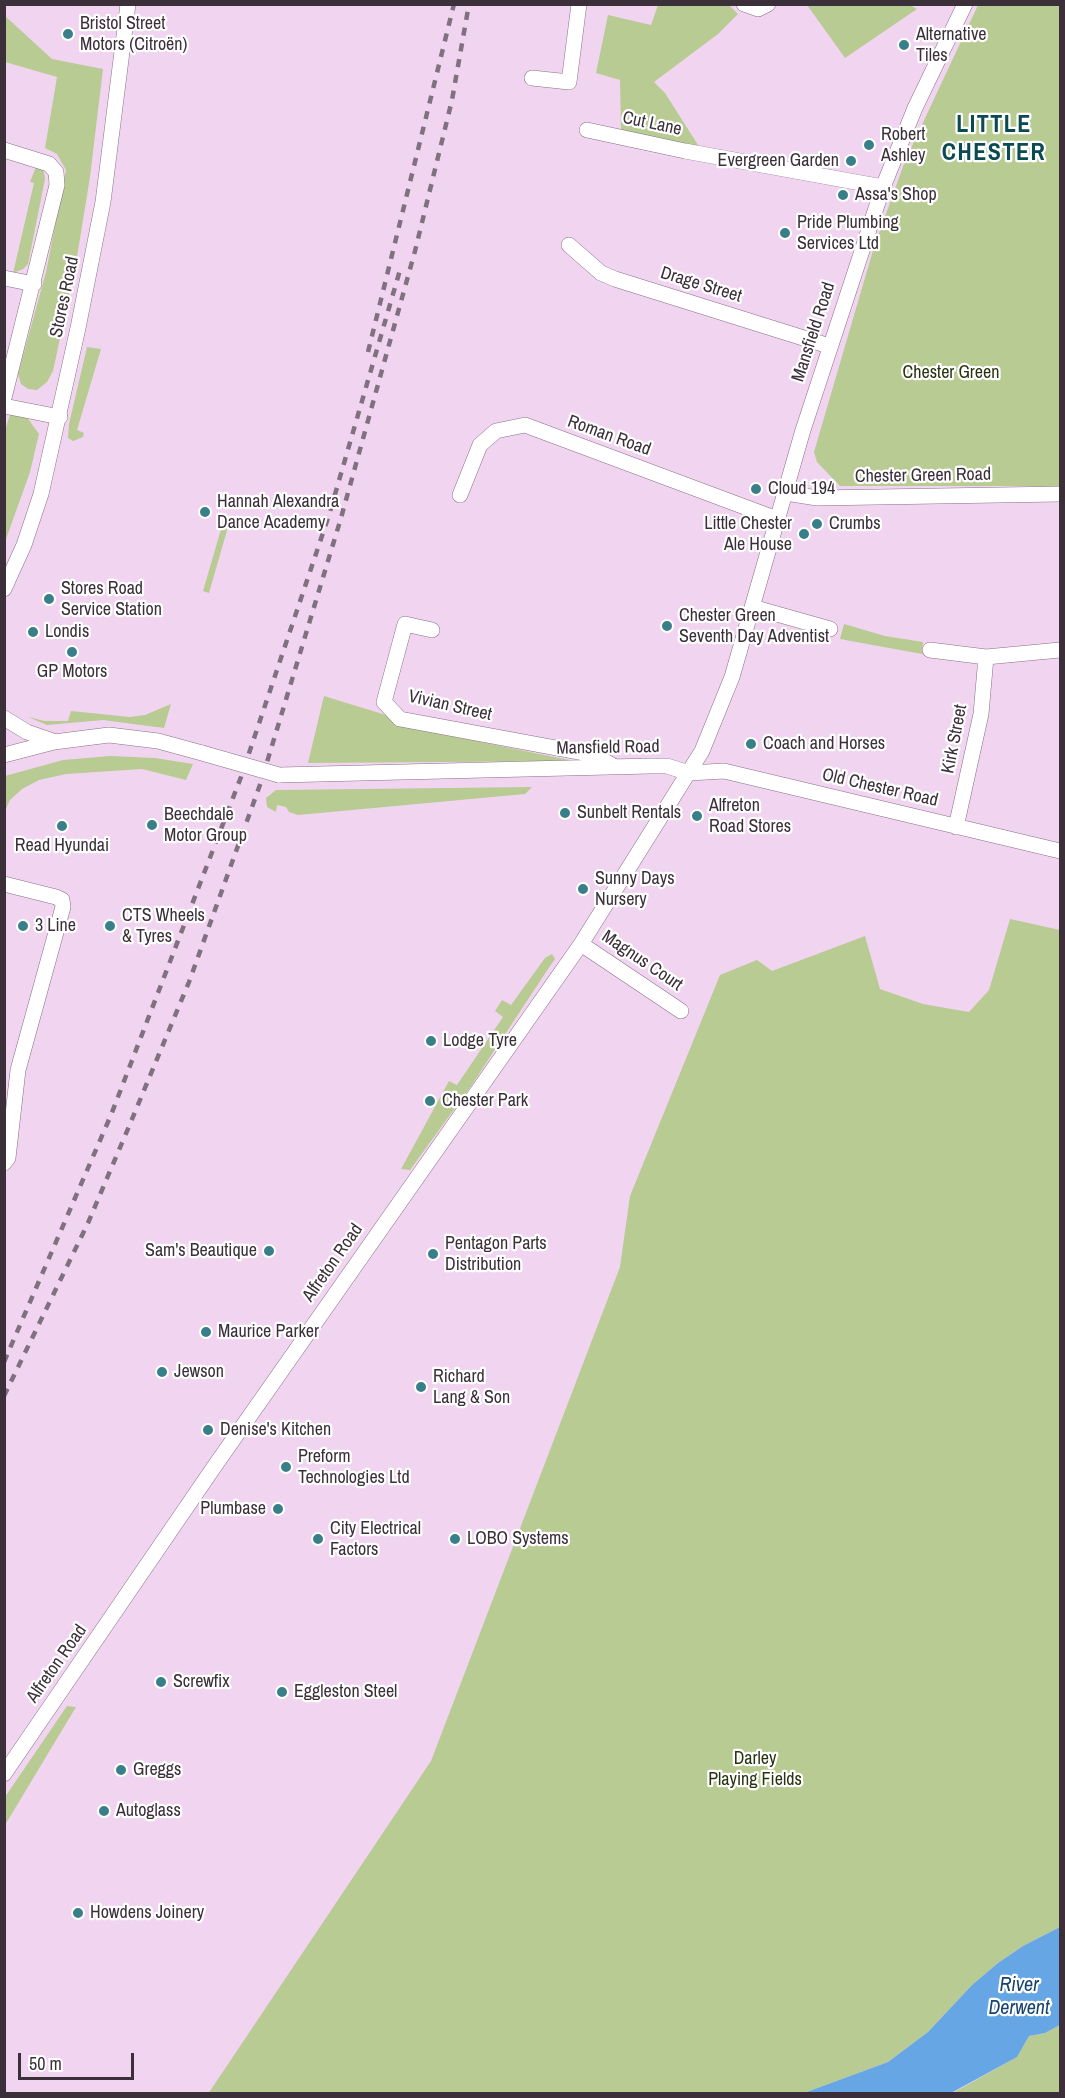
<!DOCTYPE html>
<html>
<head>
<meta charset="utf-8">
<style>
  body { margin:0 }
  #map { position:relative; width:1065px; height:2098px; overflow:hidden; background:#f1d5f0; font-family:"Archivo Narrow",sans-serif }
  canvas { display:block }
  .frame { position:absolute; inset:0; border:6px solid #3b303a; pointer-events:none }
  .scale { position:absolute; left:18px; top:2053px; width:116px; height:27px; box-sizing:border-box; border:3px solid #3b303a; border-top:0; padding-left:8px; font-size:18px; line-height:21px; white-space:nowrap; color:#3b303a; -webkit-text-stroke:4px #fff; paint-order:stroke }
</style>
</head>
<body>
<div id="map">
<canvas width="1065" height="2098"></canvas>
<div class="frame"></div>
<div class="scale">50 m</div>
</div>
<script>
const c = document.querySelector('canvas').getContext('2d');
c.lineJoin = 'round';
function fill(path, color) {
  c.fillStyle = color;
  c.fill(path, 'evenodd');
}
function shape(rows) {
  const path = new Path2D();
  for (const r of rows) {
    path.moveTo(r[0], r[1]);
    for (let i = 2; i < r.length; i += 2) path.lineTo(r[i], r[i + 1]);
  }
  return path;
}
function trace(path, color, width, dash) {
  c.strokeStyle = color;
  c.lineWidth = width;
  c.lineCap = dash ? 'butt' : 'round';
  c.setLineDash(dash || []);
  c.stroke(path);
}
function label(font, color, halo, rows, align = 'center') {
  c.font = font + ' "Archivo Narrow",sans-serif';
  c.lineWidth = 4.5;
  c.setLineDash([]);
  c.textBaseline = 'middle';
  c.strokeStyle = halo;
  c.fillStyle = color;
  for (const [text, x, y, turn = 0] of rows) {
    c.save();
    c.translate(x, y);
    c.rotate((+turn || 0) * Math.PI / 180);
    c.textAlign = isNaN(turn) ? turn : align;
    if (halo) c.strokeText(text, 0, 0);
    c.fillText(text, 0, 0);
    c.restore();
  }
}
const green = shape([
  [658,5,729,5,738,14,718,34,654,82,665,93,698,145,694,149,621,130,620,80,596,73,608,15,651,25],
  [910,5,917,9,845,58,807,5],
  [978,5,1060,5,1060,489,1030,486,840,486,817,462,814,452,874,247,905,161],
  [4,15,52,59,103,69,90,177,76,263,53,371,47,382,37,390,28,389,21,384,18,374,46,272,66,170,57,154,45,148,57,77,5,62],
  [37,164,44,172,45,179,28,264,23,269,13,273,34,183,30,182],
  [87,347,101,349,77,430,84,433,83,437,73,441,68,438,69,424],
  [10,415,26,416,39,434,30,472,5,542,5,430],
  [224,519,230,520,209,593,203,591],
  [844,624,885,636,923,642,922,654,840,639],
  [324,696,389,716,397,725,574,761,308,763],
  [171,704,164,728,103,720,47,725,28,717,45,721,68,721,71,711,130,717,145,715],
  [110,756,155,758,193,764,186,780,142,769,66,774,39,780,22,789,10,800,5,811,5,776,63,760],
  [532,787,525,794,298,815,289,812,286,807,277,805,276,812,267,807,266,798,276,790],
  [1010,919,1060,930,1060,1927,1023,1946,998,1963,972,1985,928,2032,888,2062,804,2093,208,2094,431,1761,620,1267,630,1196,720,975,757,960,772,971,865,936,880,989,923,1004,969,1012,989,990],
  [552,954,555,959,548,969,471,1086,410,1170,401,1169,449,1081,457,1085,503,1017,495,1011,502,1000,511,1005,545,958],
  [67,1706,76,1707,5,1825,5,1797],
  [1060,2025,1060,2093,951,2094,1017,2057,1029,2036,1045,2033]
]);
const water = shape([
  [1060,1927,1060,2025,1045,2033,1029,2036,1017,2057,951,2093,804,2093,888,2062,928,2032,972,1985,998,1963,1023,1946]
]);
const minor = shape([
  [744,4,758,9,768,4],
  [532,78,569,82,579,4],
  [587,130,685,151,883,187],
  [4,150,49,164,56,172,57,185,4,398],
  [569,245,601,273,615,279,829,346],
  [4,278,34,284],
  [4,406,60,417],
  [786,493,817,498,1060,494],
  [460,495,480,445,496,431,525,425,777,519],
  [4,589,24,545,41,494,78,328,103,202,128,4],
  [752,607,830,629],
  [432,630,405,624,384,702,400,719,594,755,615,767],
  [930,650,986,657,1060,650],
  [4,718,27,732,53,741],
  [4,755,54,742,109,735,158,741,202,753],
  [279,775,650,766,667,766,689,773,724,771,1060,851],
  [956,827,981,714,986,657],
  [4,884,56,897,62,900,63,907,18,1070,8,1158,4,1163],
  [581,944,681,1011],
  [4,1774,214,1467,581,944,702,751,732,677,803,430,883,187,915,108,965,4]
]);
const rail = shape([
  [368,352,454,4],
  [4,1362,111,1115,241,777,329,515,400,270],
  [4,1396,88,1223,130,1124,189,982,261,782,341,518,415,251,452,100,469,4]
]);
const minorBridge = shape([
  [202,753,279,775]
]);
const markers = [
  [68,34,6,"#397f8a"],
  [904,45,6,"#397f8a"],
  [869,145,6,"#397f8a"],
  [851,161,6,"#397f8a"],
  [843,195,6,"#397f8a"],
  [785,233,6,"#397f8a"],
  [756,489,6,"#397f8a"],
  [205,512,6,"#397f8a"],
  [817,524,6,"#397f8a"],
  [804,534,6,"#397f8a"],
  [49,599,6,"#397f8a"],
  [667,626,6,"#397f8a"],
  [33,632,6,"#397f8a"],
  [72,652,6,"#397f8a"],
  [751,744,6,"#397f8a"],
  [565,813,6,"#397f8a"],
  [697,816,6,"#397f8a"],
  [152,825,6,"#397f8a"],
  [62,826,6,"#397f8a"],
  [583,889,6,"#397f8a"],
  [23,926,6,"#397f8a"],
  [110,926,6,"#397f8a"],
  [431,1041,6,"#397f8a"],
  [430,1101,6,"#397f8a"],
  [269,1251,6,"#397f8a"],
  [433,1254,6,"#397f8a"],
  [206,1332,6,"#397f8a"],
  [162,1372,6,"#397f8a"],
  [421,1387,6,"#397f8a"],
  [208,1430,6,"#397f8a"],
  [286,1467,6,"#397f8a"],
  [278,1509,6,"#397f8a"],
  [318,1539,6,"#397f8a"],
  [455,1539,6,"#397f8a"],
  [161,1682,6,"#397f8a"],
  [282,1692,6,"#397f8a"],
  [121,1770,6,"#397f8a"],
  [104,1811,6,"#397f8a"],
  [78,1913,6,"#397f8a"]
];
const poiNames = [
  ["Bristol Street",80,24],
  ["Motors (Citroën)",80,45],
  ["Alternative",916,35],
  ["Tiles",916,56],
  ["Robert",881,135],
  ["Ashley",881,156],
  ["Evergreen Garden",839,161,"right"],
  ["Assa's Shop",855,195],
  ["Pride Plumbing",797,223],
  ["Services Ltd",797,244],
  ["Cloud 194",768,489],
  ["Hannah Alexandra",217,502],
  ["Dance Academy",217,523],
  ["Little Chester",792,524,"right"],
  ["Ale House",792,545,"right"],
  ["Crumbs",829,524],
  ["Stores Road",61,589],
  ["Service Station",61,610],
  ["Chester Green",679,616],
  ["Seventh Day Adventist",679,637],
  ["Londis",45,632],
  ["GP Motors",72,672,"center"],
  ["Coach and Horses",763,744],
  ["Alfreton",709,806],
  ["Road Stores",709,827],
  ["Sunbelt Rentals",577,813],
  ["Beechdale",164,815],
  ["Motor Group",164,836],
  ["Read Hyundai",62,846,"center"],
  ["Sunny Days",595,879],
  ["Nursery",595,900],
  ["CTS Wheels",122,916],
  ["& Tyres",122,937],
  ["3 Line",35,926],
  ["Lodge Tyre",443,1041],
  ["Chester Park",442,1101],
  ["Pentagon Parts",445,1244],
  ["Distribution",445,1265],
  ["Sam's Beautique",257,1251,"right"],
  ["Maurice Parker",218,1332],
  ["Jewson",174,1372],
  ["Richard",433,1377],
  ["Lang & Son",433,1398],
  ["Denise's Kitchen",220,1430],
  ["Preform",298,1457],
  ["Technologies Ltd",298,1478],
  ["Plumbase",266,1509,"right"],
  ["City Electrical",330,1529],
  ["Factors",330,1550],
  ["LOBO Systems",467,1539],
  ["Screwfix",173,1682],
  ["Eggleston Steel",294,1692],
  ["Greggs",133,1770],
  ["Autoglass",116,1811],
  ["Howdens Joinery",90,1913]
];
const streetNames = [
  ["Cut Lane",652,124,12],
  ["Drage Street",701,285,17],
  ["Stores Road",65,297,-78],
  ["Mansfield Road",814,332,-72],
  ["Roman Road",609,436,20],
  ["Chester Green Road",923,476,-1],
  ["Vivian Street",450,706,13],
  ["Kirk Street",955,739,-79],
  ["Mansfield Road",608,748,-1],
  ["Old Chester Road",880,788,13],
  ["Magnus Court",642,961,34],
  ["Alfreton Road",333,1263,-55],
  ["Alfreton Road",57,1664,-55]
];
const parkNames = [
  ["Chester Green",951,373],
  ["Darley",755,1759],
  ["Playing Fields",755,1780]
];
const waterNames = [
  ["River",1019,1986],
  ["Derwent",1019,2009]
];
const districtNames = [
  ["LITTLE",994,126],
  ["CHESTER",994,154]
];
fill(green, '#b8cb92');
fill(water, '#66a6e5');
trace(minor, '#896f87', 16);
trace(minor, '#fff', 15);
trace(rail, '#817080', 4.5, [8, 8]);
trace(minorBridge, '#896f87', 16, []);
trace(minorBridge, '#fff', 15);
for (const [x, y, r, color] of markers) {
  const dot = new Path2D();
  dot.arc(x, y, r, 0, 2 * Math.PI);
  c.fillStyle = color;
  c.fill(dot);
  trace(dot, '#fff', 2);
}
label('18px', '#3b303a', '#fff', poiNames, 'left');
label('18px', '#3b303a', '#fff', streetNames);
label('18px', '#293310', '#fff', parkNames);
label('italic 20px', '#17446e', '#fff', waterNames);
c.letterSpacing = '1.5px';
label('bold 24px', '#0c4a52', '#fff', districtNames);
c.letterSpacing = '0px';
</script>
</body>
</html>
